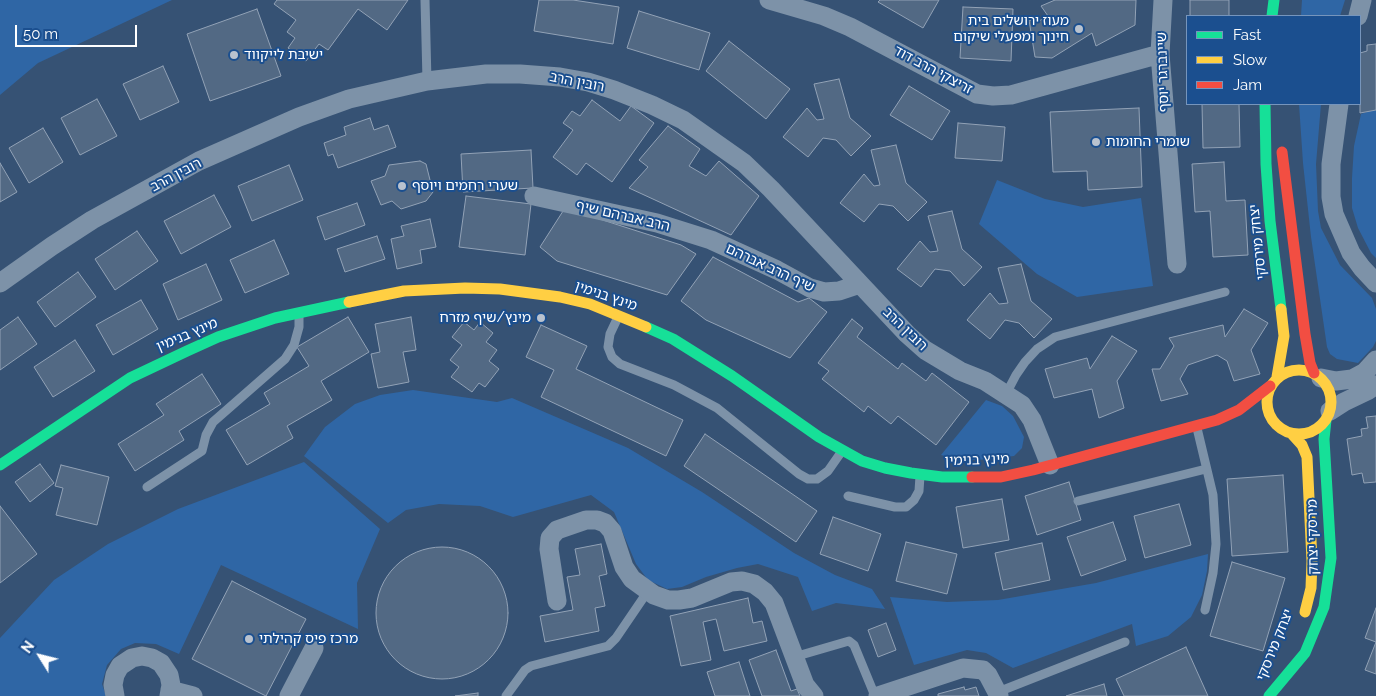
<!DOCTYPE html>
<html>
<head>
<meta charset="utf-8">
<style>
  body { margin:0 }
  #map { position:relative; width:1376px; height:696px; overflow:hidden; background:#365274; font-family:Raleway,sans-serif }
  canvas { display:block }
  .legend { position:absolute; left:1186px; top:15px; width:175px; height:90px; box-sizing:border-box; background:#1b4f8f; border:1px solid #7695bc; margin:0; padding:6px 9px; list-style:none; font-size:15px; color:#fff }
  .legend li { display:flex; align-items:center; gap:10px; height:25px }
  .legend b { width:25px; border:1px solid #7695bc }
  .north { position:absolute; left:15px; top:631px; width:50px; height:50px; -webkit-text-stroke:4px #1b4f8f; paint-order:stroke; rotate:306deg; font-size:14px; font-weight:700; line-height:20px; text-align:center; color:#fff }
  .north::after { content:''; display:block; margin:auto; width:18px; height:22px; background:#fff; clip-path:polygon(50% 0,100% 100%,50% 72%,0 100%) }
  .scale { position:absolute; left:15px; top:25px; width:122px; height:22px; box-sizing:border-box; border:2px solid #fff; border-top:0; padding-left:6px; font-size:15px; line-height:18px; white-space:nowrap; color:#fff; -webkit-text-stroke:4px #1b4f8f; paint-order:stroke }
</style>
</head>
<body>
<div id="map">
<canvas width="1376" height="696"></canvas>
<ul class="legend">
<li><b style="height:6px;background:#16e098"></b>Fast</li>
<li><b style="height:6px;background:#ffcf43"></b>Slow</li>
<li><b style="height:6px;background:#f24e42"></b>Jam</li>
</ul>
<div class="north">N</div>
<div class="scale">50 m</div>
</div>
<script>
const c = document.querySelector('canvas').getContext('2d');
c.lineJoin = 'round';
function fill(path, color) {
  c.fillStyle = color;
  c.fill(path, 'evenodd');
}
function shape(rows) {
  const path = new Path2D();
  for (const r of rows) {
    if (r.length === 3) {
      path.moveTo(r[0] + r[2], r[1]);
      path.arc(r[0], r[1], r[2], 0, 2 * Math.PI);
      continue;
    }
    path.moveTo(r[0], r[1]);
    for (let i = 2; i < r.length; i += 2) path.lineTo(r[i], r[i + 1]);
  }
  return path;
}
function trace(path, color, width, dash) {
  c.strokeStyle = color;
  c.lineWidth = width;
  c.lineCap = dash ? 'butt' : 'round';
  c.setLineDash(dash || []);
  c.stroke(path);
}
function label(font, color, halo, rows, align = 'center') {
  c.font = font + ' Raleway,"Noto Sans Hebrew",sans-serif';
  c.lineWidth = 4;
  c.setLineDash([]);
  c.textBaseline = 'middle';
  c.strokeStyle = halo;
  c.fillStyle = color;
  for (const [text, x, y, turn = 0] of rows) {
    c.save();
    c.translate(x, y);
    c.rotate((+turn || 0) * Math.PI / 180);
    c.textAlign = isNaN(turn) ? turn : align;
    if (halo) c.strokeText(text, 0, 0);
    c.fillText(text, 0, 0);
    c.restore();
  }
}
const green = shape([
  [0,0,172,0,38,63,0,95],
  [1302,0,1345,0,1340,16,1301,16],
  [1299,104,1321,104,1316,164,1318,211,1321,228,1340,265,1372,298,1376,309,1376,341,1373,347,1358,363,1337,359,1330,354,1327,347,1311,237,1303,163],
  [1376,109,1376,258,1371,253,1358,228,1352,208,1352,178,1354,146,1361,114],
  [997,180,1045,199,1083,207,1141,198,1153,286,1077,297,1037,274,979,224],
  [413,390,497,402,512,398,628,448,702,492,794,553,835,575,872,589,885,609,836,603,812,611,798,577,758,564,737,568,706,577,682,587,667,589,648,580,636,564,614,512,591,495,513,517,480,506,439,504,406,510,388,523,304,456,325,427,355,404,380,395],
  [986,400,1002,406,1013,416,1024,437,1022,448,1014,456,978,460,959,460,941,455],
  [304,462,380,529,357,583,358,629,221,565,179,654,156,644,135,643,121,649,107,665,102,684,106,696,0,696,0,638,54,580,108,544,178,509],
  [1208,554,1207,571,1202,595,1191,617,1168,636,1136,646,1132,624,1013,668,986,653,967,650,914,665,890,597,947,602,998,600,1096,583]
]);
const building = shape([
  [277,0,408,0,387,30,358,9,328,50,319,44,306,61,288,48,295,38,287,32,296,20,274,4,277,0],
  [539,0,573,0,619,7,613,44,534,31,539,0],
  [880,0,939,0,923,28,878,2,880,0],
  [1055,0,1136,0,1135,25,1096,46,1092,33,1052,58,1035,57,1029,20,1039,21,1048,16,1041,6,1055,0],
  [1190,0,1229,0,1229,16,1190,16,1190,0],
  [963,7,1013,9,1011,61,960,58,963,7],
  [257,9,281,76,210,101,187,34,257,9],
  [639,11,710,33,699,70,627,48,639,11],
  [729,41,790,89,766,119,706,71,729,41],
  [1376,44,1376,110,1360,113,1360,53,1367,51,1367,45,1376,44],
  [163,66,179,102,140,120,123,84,163,66],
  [839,79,850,118,871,136,851,156,836,140,823,138,808,157,783,137,807,108,817,120,824,119,814,84,839,79],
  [909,86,950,111,932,140,890,115,909,86],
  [97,99,117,136,80,155,61,118,97,99],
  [592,100,620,121,631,106,654,123,612,182,586,163,577,175,553,157,573,130,563,123,572,111,580,116,592,100],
  [1202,104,1239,104,1240,147,1203,148,1202,104],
  [1139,108,1142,187,1088,190,1087,171,1053,172,1050,112,1139,108],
  [370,118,374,130,388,125,396,147,338,168,333,154,328,156,324,143,346,135,344,127,370,118],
  [958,123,1005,127,1002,161,955,158,958,123],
  [668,126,700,149,689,166,706,176,719,161,759,196,731,235,629,188,648,167,639,160,668,126],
  [43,128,63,162,29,183,9,148,43,128],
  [896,145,906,183,927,202,908,221,893,206,879,204,864,222,840,203,864,174,874,186,880,185,871,150,896,145],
  [531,150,533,188,463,192,461,154,531,150],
  [420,161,426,164,433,192,426,201,401,209,392,201,381,205,371,181,385,176,389,165,420,161],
  [1224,162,1226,201,1245,200,1248,255,1213,257,1210,211,1195,212,1192,164,1224,162],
  [0,163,17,192,0,202,0,163],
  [289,165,303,200,252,221,238,186,289,165],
  [214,195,231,227,181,254,164,221,214,195],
  [466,196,531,204,525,255,459,247,466,196],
  [357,203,365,225,325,240,317,217,357,203],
  [565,208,681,245,696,254,667,295,557,261,540,247,565,208],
  [952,211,962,249,982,267,964,286,950,271,935,269,921,287,897,269,920,241,930,252,938,251,928,216,952,211],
  [430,219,436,247,420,250,422,263,397,269,391,239,404,236,401,226,430,219],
  [137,231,158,261,115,290,95,259,137,231],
  [377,236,385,259,345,272,337,249,377,236],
  [274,240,289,274,245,293,230,260,274,240],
  [713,257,798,302,809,298,827,312,790,358,706,320,681,301,713,257],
  [206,264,222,300,178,320,163,284,206,264],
  [1021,264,1031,301,1052,319,1034,338,1019,323,1005,320,990,339,967,320,990,293,999,304,1008,303,998,268,1021,264],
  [78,272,96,297,55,327,37,302,78,272],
  [141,300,158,329,113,355,96,325,141,300],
  [1244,309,1268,323,1251,350,1260,374,1234,381,1227,361,1217,355,1188,365,1180,379,1188,394,1161,401,1152,369,1160,369,1174,346,1169,338,1223,325,1225,337,1244,309],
  [18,317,37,344,0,370,0,330,18,317],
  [348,317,369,352,321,381,332,400,287,426,293,438,247,465,226,430,270,404,264,393,309,366,297,347,348,317],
  [411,317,416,350,403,352,409,382,378,388,371,354,380,352,375,324,411,317],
  [852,319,863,328,857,337,898,369,902,363,926,381,932,373,969,402,936,445,898,416,891,424,868,406,864,412,822,379,829,371,818,363,852,319],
  [464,322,474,330,480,322,493,333,486,342,497,350,489,361,499,369,485,387,479,383,472,392,451,377,459,367,450,360,462,345,452,337,464,322],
  [541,325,587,346,576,369,683,420,666,456,541,397,554,370,526,357,541,325],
  [1112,336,1137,351,1117,381,1124,408,1099,418,1092,389,1054,398,1045,369,1087,358,1090,369,1112,336],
  [75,340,95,371,53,397,34,367,75,340],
  [202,374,221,404,179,431,184,440,135,471,118,444,164,415,156,404,202,374],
  [1376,416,1376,482,1364,483,1362,473,1352,475,1347,439,1362,436,1361,429,1368,428,1366,417,1376,416],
  [705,434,817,511,796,542,684,466,705,434],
  [40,464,54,483,30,502,15,482,40,464],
  [61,465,109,477,97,525,56,515,63,488,55,486,61,465],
  [1283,475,1288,552,1232,556,1227,479,1283,475],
  [1069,482,1081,520,1037,535,1025,496,1069,482],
  [1002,499,1009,540,963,548,956,507,1002,499],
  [1179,504,1191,545,1145,558,1134,516,1179,504],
  [0,506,37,554,0,583,0,506],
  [833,517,881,534,868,571,820,554,833,517],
  [1113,522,1126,560,1081,576,1067,537,1113,522],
  [906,542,957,554,947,594,896,581,906,542],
  [1042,543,1050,580,1003,590,995,553,1042,543],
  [601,544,607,574,599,576,605,606,595,608,599,631,545,642,540,616,573,610,567,577,580,575,575,549,601,544],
  [442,613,66],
  [1232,562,1285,578,1263,651,1210,636,1232,562],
  [232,581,306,619,266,696,192,659,232,581],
  [748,598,753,623,762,621,767,641,724,651,716,619,703,622,711,660,681,666,670,616,748,598],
  [1376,608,1376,674,1365,670,1376,642,1365,638,1376,608],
  [886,623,896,650,878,657,868,630,886,623],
  [1186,647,1208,696,1124,696,1116,679,1186,647],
  [776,650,791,691,797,689,800,696,762,696,749,660,776,650],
  [739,662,750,696,715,696,707,672,739,662],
  [1104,684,1107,696,1066,696,1104,684],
  [964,687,965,690,976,687,979,696,938,696,938,694,964,687],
  [478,693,478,696,455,696,478,693]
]);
const lane = shape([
  [425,0,427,81],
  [618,317,610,334,608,347,612,357,620,364,674,385,717,408,799,474,808,479,817,479,828,471,842,451],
  [1006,394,1016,375,1025,362,1037,349,1055,337,1225,292],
  [1197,428,1213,495,1216,544,1213,573,1205,610],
  [147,487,202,451,206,435,213,422,285,359,294,345,299,327,299,315],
  [848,496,895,507,906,507,914,500,919,491,920,476],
  [1078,501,1206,469],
  [794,657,849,641,854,645,875,696],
  [998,692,1125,642],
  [506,696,525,670,531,666,608,646,616,638,648,591]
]);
const street = shape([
  [769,0,824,16,850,27,977,94,993,96,1011,95,1160,54],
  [1163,0,1160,54,1177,264],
  [1358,16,1362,0],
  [1339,104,1331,164,1331,197,1334,214,1351,253,1362,268,1376,283],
  [534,196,657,223,711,240,777,270,810,288,824,292,839,291,860,284],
  [0,283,52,246,92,220,199,161,299,117,349,99,427,81,486,74,520,74,560,77,588,82,614,90,652,105,683,120,744,163,771,189,907,334,925,350,960,371,985,381,1022,405,1032,420,1050,465],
  [1321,378,1336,381,1352,379,1365,372,1376,360],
  [1330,411,1344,402,1367,391,1376,385],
  [557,601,549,549,550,538,557,530,586,520,597,520,605,523,612,531,624,567,632,579,654,595,668,600,679,600,692,598,731,582,742,581,754,584,765,592,774,603,805,685,814,696],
  [170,690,193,696],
  [115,696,113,685,115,675,120,666,132,658,142,656,152,658,161,663,169,675,171,685,169,696],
  [289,696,314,648],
  [878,696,963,668,983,670,988,675,999,696]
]);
const fast = shape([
  [1272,16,1274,0],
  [1265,104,1266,164,1270,221,1281,309],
  [646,327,673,339,732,376,819,437,862,461,885,468,911,473,942,477,972,477],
  [0,465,130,378,187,351,218,337,275,318,349,302],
  [1269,696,1305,653,1324,607,1331,558,1324,439,1326,420]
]);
const slow = shape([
  [349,302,404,291,465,288,500,289,560,297,590,304,646,327],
  [1299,402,32],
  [1277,377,1284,336,1281,309],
  [1292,434,1302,445,1307,457,1312,561,1311,588,1305,612]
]);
const jam = shape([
  [1282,152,1305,334,1310,363,1314,373],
  [972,477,1001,477,1033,470,1217,420,1239,410,1270,386]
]);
const markers = [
  [1079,29,5,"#b9c2ce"],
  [234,55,5,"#b9c2ce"],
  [1096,142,5,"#b9c2ce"],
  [402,186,5,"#b9c2ce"],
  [541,318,5,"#b9c2ce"],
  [249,639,5,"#b9c2ce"]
];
const poiNames = [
  ["מעוז ירושלים בית",1069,21,"right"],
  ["חינוך ומפעלי שיקום",1069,37,"right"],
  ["ישיבת לייקווד",244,55],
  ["שומרי החומות",1106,142],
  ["שערי רחמים ויוסף",412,186],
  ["מינץ/שיף מזרח",531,318,"right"],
  ["מרכז פיס קהילתי",259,639]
];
const streetNames = [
  ["זריצקי הרב דוד",933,70,28],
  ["שיינברגר יוסף",1163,72,-92],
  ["רובין הרב",577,82,11],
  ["רובין הרב",176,175,-28],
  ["הרב אברהם שיף",623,216,13],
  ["יצחק מירסקי",1258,242,-96],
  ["שיף הרב אברהם",770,268,25],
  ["מינץ בנימין",606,296,19],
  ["רובין הרב",905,329,44],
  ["מינץ בנימין",187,335,-23],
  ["מינץ בנימין",977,460,-2],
  ["מירסקי יצחק",1313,537,-91],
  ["יצחק מירסקי",1275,645,-68]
];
fill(green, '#2f66a5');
fill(building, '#526984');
trace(building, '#92a2b6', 1);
trace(lane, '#7d92a8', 9);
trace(street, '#7d92a8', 19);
trace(fast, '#16e098', 11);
trace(slow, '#ffcf43', 11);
trace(jam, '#f24e42', 11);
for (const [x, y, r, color] of markers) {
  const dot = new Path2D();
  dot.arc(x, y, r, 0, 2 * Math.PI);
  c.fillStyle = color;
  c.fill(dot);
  trace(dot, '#1b4f8f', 2);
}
label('14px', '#fff', '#1b4f8f', poiNames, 'left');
label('14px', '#fff', '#1b4f8f', streetNames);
</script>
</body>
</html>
